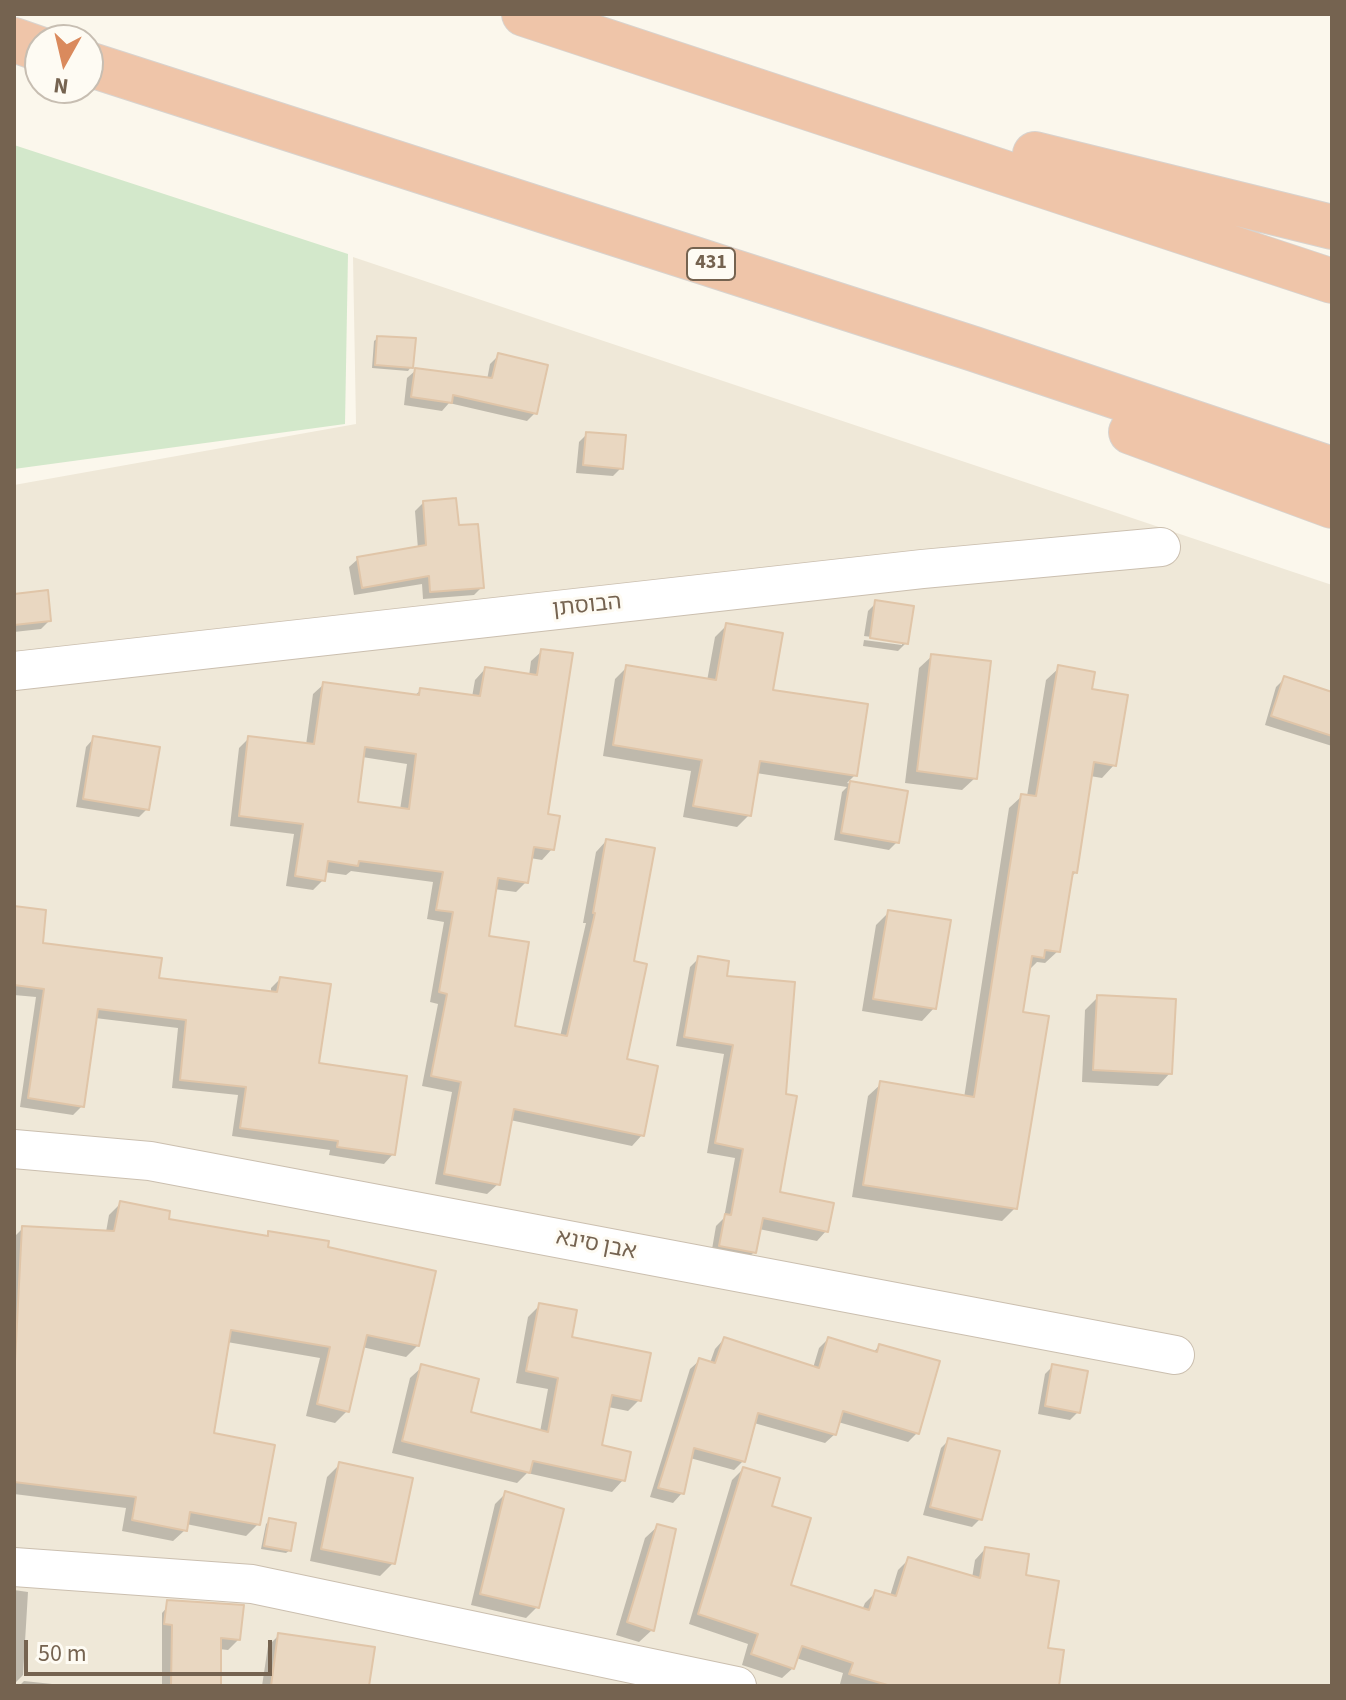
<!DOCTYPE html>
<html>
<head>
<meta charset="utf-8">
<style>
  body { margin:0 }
  #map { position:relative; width:1346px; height:1700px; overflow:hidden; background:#fbf7ec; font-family:"Source Sans 3",sans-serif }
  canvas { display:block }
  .frame { position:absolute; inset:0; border:16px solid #756350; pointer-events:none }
  .north { position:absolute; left:24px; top:24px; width:80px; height:80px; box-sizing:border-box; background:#fefbf3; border:2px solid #c7beb2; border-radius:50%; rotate:188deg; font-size:22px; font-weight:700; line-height:32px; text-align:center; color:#756350 }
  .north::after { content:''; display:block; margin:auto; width:28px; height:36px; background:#da8a5d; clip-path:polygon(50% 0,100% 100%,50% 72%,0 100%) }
  .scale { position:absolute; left:24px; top:1640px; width:248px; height:36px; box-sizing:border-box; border:4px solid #756350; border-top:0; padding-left:10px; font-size:24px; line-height:28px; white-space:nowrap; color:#756350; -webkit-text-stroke:6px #fefbf3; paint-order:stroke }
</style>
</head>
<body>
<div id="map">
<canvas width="1346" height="1700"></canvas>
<div class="frame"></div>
<div class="north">N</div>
<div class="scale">50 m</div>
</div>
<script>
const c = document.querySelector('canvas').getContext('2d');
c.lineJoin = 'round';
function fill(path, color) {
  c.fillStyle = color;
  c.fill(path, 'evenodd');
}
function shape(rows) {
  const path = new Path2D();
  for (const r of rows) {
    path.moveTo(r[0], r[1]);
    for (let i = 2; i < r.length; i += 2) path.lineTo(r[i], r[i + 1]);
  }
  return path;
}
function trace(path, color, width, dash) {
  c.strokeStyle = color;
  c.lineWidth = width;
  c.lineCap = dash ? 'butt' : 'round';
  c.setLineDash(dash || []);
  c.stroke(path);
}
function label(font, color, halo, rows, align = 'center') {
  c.font = font + ' "Source Sans 3","Noto Sans Hebrew",sans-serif';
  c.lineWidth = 6;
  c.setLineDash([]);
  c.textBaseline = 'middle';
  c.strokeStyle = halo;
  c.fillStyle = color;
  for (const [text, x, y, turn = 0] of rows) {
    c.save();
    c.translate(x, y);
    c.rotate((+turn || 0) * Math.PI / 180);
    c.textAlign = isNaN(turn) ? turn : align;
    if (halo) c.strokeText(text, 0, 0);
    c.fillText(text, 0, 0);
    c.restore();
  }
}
const residential = shape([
  [353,257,1332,585,1332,1686,14,1686,14,485,356,424]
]);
const green = shape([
  [14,145,348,254,345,424,14,469]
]);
const shadow = shape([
  [378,338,411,367,408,371,372,368,374,341],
  [499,355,535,413,527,421,449,403,442,411,404,405,407,378,416,370,487,380,490,364],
  [587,434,621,468,613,476,576,473,579,442],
  [423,503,457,528,482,587,474,595,423,599,422,584,354,595,349,567,358,559,418,549,415,511],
  [14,596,49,621,41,629,14,632],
  [876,603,906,643,898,651,863,646,864,640,902,645,902,641,864,636,868,611],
  [727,625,771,691,855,775,847,783,906,793,897,842,889,850,834,840,842,792,847,787,756,773,749,815,737,827,683,817,691,771,603,756,615,679,627,667,707,681,715,637],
  [542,651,546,815,552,849,542,860,530,858,526,882,516,892,494,889,487,938,513,1028,560,1037,586,923,583,923,596,852,606,841,632,963,625,1061,642,1135,632,1146,510,1120,498,1184,487,1194,435,1184,452,1092,422,1086,438,1004,430,1002,444,922,427,919,433,882,351,871,346,875,324,872,323,880,313,890,286,886,294,834,230,826,239,748,249,738,306,745,313,694,324,684,414,696,421,690,472,697,475,680,485,669,529,676,531,661],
  [362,757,407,764,400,810,355,803],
  [932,656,975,778,962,790,905,783,919,668],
  [1059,668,1090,691,1114,765,1102,778,1090,776,1076,872,1070,878,1058,951,1045,963,1037,962,1030,969,1021,1014,1015,1208,1002,1221,852,1197,868,1096,881,1084,964,1098,1009,808,1022,796,1027,796,1046,680],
  [1285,678,1332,694,1332,746,1265,725,1276,687],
  [94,738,147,809,139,817,76,807,86,747],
  [14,908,41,945,157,980,271,993,271,988,280,979,317,1065,393,1154,384,1164,329,1155,330,1150,232,1136,238,1095,172,1088,178,1028,95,1018,82,1106,73,1115,20,1107,36,997,14,995],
  [889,912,934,1008,922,1021,862,1011,876,925],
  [699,958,724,978,777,1194,826,1231,817,1241,759,1229,754,1252,744,1262,711,1255,716,1226,724,1218,735,1158,707,1153,724,1054,676,1046,690,967],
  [1098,997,1170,1073,1158,1086,1082,1082,1085,1010],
  [120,1204,167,1220,265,1237,269,1233,326,1248,418,1345,406,1357,362,1347,347,1411,335,1423,306,1416,320,1358,227,1342,211,1435,258,1524,246,1536,186,1524,185,1530,173,1541,122,1531,126,1508,14,1494,14,1237,23,1228,106,1232,109,1215],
  [540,1305,569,1339,639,1400,628,1411,608,1407,600,1446,623,1480,612,1492,527,1473,517,1483,392,1453,410,1378,422,1367,469,1414,540,1432,548,1389,516,1383,528,1317],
  [724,1339,813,1368,819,1348,828,1339,873,1353,879,1346,917,1433,908,1442,838,1422,835,1434,825,1443,754,1423,743,1461,734,1470,690,1458,682,1493,673,1503,650,1497,690,1369,700,1360,710,1363,715,1349],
  [1053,1366,1078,1412,1070,1420,1038,1414,1045,1374],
  [949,1440,980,1519,972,1527,923,1515,941,1448],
  [340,1464,393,1563,380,1576,310,1561,327,1477],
  [743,1469,769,1507,789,1587,862,1610,865,1603,876,1592,890,1596,898,1570,909,1559,972,1578,975,1560,985,1549,1023,1577,1057,1686,846,1686,840,1684,843,1673,796,1658,793,1668,782,1678,742,1665,748,1644,689,1624,732,1480],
  [506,1493,537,1607,526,1618,471,1605,495,1504],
  [270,1520,290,1550,286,1553,261,1549,266,1524],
  [658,1526,652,1630,639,1642,616,1635,645,1538],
  [14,1590,28,1592,23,1675,14,1684],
  [172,1602,238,1640,228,1650,219,1649,219,1686,162,1686,162,1613],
  [279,1635,367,1686,262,1686,268,1646],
  [24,1681,71,1686,19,1686]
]);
const building = shape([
  [377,336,416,338,413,368,375,365,377,336],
  [498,353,548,365,537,414,453,395,452,403,411,397,415,368,492,378,498,353],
  [586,432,626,435,623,469,583,465,586,432],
  [456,498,459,525,478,524,484,588,430,592,429,576,362,588,357,557,426,545,423,501,456,498],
  [48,590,51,621,14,625,14,594,48,590],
  [875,600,914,606,908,644,870,638,875,600],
  [726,623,783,633,773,690,868,704,857,776,760,761,751,816,693,806,702,760,613,745,626,665,716,680,726,623],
  [541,649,573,653,548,814,560,816,554,850,534,847,528,883,498,878,489,936,529,942,515,1026,567,1036,595,913,593,913,606,839,655,848,634,961,647,964,627,1059,658,1066,644,1136,514,1109,500,1185,444,1174,461,1082,431,1076,447,994,439,992,453,912,436,910,443,872,359,861,358,866,328,861,325,881,295,876,303,824,239,816,248,736,314,744,323,682,419,695,420,688,480,696,485,667,537,675,541,649],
  [365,747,416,754,409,809,358,802,365,747],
  [931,654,991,661,977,779,917,771,931,654],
  [1058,665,1095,672,1092,689,1128,695,1116,766,1094,762,1077,873,1073,872,1060,952,1045,950,1044,958,1032,956,1023,1012,1049,1016,1017,1209,863,1185,880,1081,974,1097,1021,794,1036,796,1058,665],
  [1284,676,1332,692,1332,736,1271,716,1284,676],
  [93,736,160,747,149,810,83,799,93,736],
  [850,781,908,791,899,843,841,833,850,781],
  [14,906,46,910,43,943,162,958,159,978,277,992,280,977,331,984,319,1063,407,1076,395,1155,337,1147,338,1141,240,1128,246,1087,180,1080,186,1020,98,1009,84,1107,28,1098,44,989,14,985,14,906],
  [888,910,951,920,936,1009,873,999,888,910],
  [698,956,729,961,727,976,795,982,786,1094,797,1096,780,1192,834,1203,828,1232,763,1218,756,1253,719,1246,725,1214,731,1215,743,1149,715,1143,733,1045,684,1037,698,956],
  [1097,995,1176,999,1172,1074,1093,1070,1097,995],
  [120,1201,170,1211,169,1219,268,1236,268,1231,329,1241,328,1247,436,1271,419,1346,367,1335,349,1412,317,1404,330,1347,231,1330,214,1433,275,1445,260,1525,190,1512,187,1531,132,1520,136,1497,14,1482,14,1381,22,1226,114,1231,120,1201],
  [539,1303,577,1310,572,1337,651,1353,641,1401,612,1395,602,1445,631,1452,625,1481,533,1461,530,1473,402,1441,421,1364,479,1379,471,1412,548,1432,558,1378,526,1371,539,1303],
  [724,1337,819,1368,828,1337,877,1352,879,1344,940,1361,919,1434,843,1411,836,1435,758,1413,745,1462,694,1448,684,1494,658,1488,699,1358,715,1363,724,1337],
  [1052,1364,1088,1371,1080,1413,1045,1406,1052,1364],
  [948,1438,1000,1451,982,1520,930,1507,948,1438],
  [339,1462,413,1478,395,1564,321,1549,339,1462],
  [743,1467,780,1478,772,1506,811,1518,791,1585,869,1610,875,1590,896,1596,908,1557,980,1578,985,1547,1029,1554,1026,1575,1059,1581,1048,1648,1064,1650,1059,1686,891,1686,849,1674,853,1663,802,1646,794,1669,751,1654,758,1634,698,1614,743,1467],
  [505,1491,564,1509,539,1608,480,1594,505,1491],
  [269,1518,296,1523,291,1551,264,1546,269,1518],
  [657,1524,676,1529,654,1631,627,1622,657,1524],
  [167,1600,244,1605,240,1640,221,1638,221,1686,171,1686,172,1625,164,1624,167,1600],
  [278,1633,375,1647,369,1686,271,1686,278,1633]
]);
const street = shape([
  [14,671,922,569,1161,547],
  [14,1149,150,1161,1175,1355],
  [14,1567,252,1584,737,1686]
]);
const highway = shape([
  [524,14,1332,281],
  [14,40,40,49],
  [88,64,974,349,1332,469],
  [1035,154,1332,227],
  [1131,432,1332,506]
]);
const shields = [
  [711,264,48]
];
const shieldNames = [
  ["431",711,264]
];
const streetNames = [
  ["הבוסתן",587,607,-6],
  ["אבן סינא",596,1246,11]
];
fill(residential, '#efe8d8');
fill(green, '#d3e8cb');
fill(shadow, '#0003');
fill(building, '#e9d7c1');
trace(building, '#e0c5a8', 2);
trace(street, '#cbbfaf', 40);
trace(highway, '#d8d3ce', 46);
trace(street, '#fff', 38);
trace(highway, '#efc5a9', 44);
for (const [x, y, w] of shields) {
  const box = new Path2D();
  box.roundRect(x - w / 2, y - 16, w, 32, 6);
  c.fillStyle = '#fefbf3';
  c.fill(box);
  trace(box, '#756350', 2);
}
label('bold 20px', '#756350', null, shieldNames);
label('22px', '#756350', '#fefbf3', streetNames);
</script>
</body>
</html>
